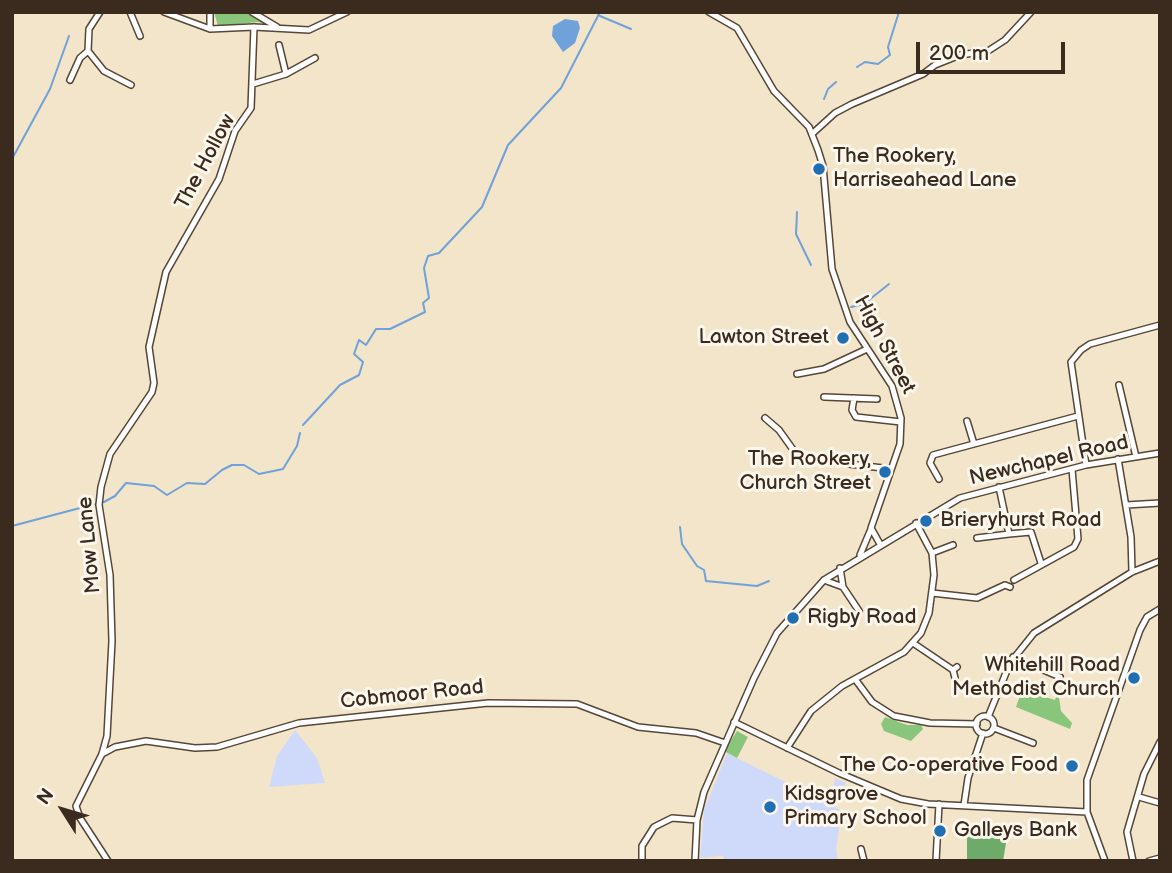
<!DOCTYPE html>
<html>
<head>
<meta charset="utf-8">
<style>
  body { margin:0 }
  #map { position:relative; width:1172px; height:873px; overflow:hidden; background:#f2e5c9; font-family:"Balsamiq Sans",sans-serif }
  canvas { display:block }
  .frame { position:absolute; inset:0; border:14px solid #3b2a1e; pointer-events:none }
  .north { position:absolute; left:28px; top:775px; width:70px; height:70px; -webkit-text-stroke:5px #fbf7ec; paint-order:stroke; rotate:307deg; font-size:19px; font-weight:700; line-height:28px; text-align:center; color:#3b2a1e }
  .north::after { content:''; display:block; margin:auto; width:24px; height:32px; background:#3b2a1e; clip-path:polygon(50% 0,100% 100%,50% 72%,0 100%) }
  .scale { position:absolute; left:916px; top:42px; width:149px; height:32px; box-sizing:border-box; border:4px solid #3b2a1e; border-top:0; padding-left:9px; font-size:21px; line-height:24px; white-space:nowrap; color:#3b2a1e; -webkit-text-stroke:5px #fbf7ec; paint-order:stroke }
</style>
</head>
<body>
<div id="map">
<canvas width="1172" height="873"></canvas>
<div class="frame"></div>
<div class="north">N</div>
<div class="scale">200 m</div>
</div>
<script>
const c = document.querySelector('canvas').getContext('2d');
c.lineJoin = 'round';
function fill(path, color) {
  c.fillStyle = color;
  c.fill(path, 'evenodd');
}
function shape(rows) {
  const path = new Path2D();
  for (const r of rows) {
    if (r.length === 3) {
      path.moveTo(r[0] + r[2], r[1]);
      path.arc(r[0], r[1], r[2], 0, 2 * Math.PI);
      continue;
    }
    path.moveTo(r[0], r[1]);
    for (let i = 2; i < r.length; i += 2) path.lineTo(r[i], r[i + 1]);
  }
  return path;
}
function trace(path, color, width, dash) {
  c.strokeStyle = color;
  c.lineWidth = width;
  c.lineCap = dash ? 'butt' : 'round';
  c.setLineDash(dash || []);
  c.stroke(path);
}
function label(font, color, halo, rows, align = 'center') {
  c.font = font + ' "Balsamiq Sans",sans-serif';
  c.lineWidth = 6;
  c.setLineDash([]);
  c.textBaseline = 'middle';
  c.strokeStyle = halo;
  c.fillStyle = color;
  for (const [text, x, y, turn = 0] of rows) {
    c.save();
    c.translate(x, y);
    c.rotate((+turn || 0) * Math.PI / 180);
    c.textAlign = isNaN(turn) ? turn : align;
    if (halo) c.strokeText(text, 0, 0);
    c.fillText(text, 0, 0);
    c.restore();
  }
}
const built = shape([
  [295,730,317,758,325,783,269,787,277,756],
  [727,753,830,804,835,778,846,783,835,807,842,811,836,850,838,861,724,861,723,856,700,858,704,810]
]);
const green = shape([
  [214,12,247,12,270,25,258,22,218,26],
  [1022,690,1055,700,1058,691,1061,711,1072,723,1070,729,1016,707],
  [885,717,907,725,921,725,923,729,911,741,884,731,881,724],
  [737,731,748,737,737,758,724,751]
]);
const forest = shape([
  [967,836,1007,837,1003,861,967,861]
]);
const water = shape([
  [565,19,578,21,580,28,575,43,563,52,552,36,553,26]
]);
const stream = shape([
  [600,16,631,29],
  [857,67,865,62,878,64,890,55,888,47,899,12],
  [824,99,828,89,836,82],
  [12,159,50,89,69,36],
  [797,212,796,234,811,265],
  [851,307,864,304,889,284],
  [303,425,340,385,359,375,363,362,354,354,359,340,366,345,376,329,390,329,425,312,423,303,429,298,424,268,428,256,439,253,482,207,508,145,561,88,600,12],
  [104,502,115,496,126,483,154,486,167,495,187,483,205,484,222,470,232,465,244,465,259,474,283,469,297,446,300,433],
  [12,526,95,504],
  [680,527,682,544,697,566,704,570,706,581,757,586,769,581]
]);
const minor = shape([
  [100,12,89,29,88,51,104,71,131,85],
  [130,12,140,36],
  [164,12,210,29,254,27,309,30,347,12],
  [252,12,277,27],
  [709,12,737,28,774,91,809,127,818,150,823,166,832,269,850,322,892,386,901,418,900,444,871,528,880,544],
  [210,29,210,12],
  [279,45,286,74],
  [70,80,80,58,88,51],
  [253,84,286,74,315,58],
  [813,133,835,113,852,104,923,74,935,65,960,55,988,51,1005,40,1031,12],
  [797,374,824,369,867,349],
  [1119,385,1136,457],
  [824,397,877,399],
  [854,398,852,410,856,417,901,422],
  [765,418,779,430,799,458,891,469],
  [967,421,974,444],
  [1118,459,1131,537,1132,572],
  [1086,465,1071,362,1081,350,1090,344,1160,325],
  [939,479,930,463,933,455,1078,416],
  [999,487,1009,534,1031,532,1041,563],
  [1126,505,1160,503],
  [977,538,1009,534],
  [932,553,953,545],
  [860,555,871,529],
  [840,568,843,587,859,611],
  [824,580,843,587],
  [1014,580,1074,547,1078,539,1072,469],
  [932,593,977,598,1005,585,1010,587],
  [913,643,953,670],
  [1013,657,1060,677],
  [955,678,953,670,957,667],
  [855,679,872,702,894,716,930,723,977,724],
  [985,725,9],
  [988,717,1010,663,1034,633,1132,572,1160,561],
  [734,722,839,773,901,799,928,804,1087,812],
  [994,728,1033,743],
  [787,748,811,711,842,686,904,652,921,633,929,613,934,575,932,553,916,523],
  [102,754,115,747,146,741,195,748,217,747,299,723,488,703,577,704,638,727,696,733,725,743],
  [1139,797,1160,803],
  [964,805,968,778,983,733],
  [861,849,864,861],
  [108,861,80,818,76,806,102,754,107,736,112,641,110,575,99,505,101,487,110,454,152,392,154,383,149,347,166,272,219,179,235,131,251,108,254,27],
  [642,861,642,846,654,827,672,818,697,820],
  [695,861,697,820,704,792,754,678,777,633,824,580,960,498,1086,465,1160,453],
  [936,861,939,804],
  [1105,861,1087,812,1087,780,1140,630,1147,617,1160,609],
  [1133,861,1127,832,1144,774,1160,742],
  [1149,861,1160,858]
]);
const markers = [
  [819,169,7,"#1f6fb2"],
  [843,338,7,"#1f6fb2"],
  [885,472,7,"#1f6fb2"],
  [926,521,7,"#1f6fb2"],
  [793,618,7,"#1f6fb2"],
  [1134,678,7,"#1f6fb2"],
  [1072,766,7,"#1f6fb2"],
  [770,807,7,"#1f6fb2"],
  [940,831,7,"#1f6fb2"]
];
const poiNames = [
  ["The Rookery,",833,157],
  ["Harriseahead Lane",833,181],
  ["Lawton Street",829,338,"right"],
  ["The Rookery,",871,460,"right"],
  ["Church Street",871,484,"right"],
  ["Brieryhurst Road",940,521],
  ["Rigby Road",807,618],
  ["Whitehill Road",1120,666,"right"],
  ["Methodist Church",1120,690,"right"],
  ["The Co-operative Food",1058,766,"right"],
  ["Kidsgrove",784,795],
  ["Primary School",784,819],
  ["Galleys Bank",954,831]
];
const streetNames = [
  ["The Hollow",206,162,-62],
  ["High Street",884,345,62],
  ["Newchapel Road",1049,461,-13],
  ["Mow Lane",90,545,-95],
  ["Cobmoor Road",412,695,-6]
];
fill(built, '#cfdafa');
fill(green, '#89c67b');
fill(forest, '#6eab6b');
fill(water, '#6fa1da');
trace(stream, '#6fa1da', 2);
trace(minor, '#564638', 8);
trace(minor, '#fff', 5);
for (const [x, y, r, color] of markers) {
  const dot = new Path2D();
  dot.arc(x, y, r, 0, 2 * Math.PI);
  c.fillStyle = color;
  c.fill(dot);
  trace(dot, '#fbf7ec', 2.5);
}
label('21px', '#3b2a1e', '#fbf7ec', poiNames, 'left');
label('21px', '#3b2a1e', '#fbf7ec', streetNames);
</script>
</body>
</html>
